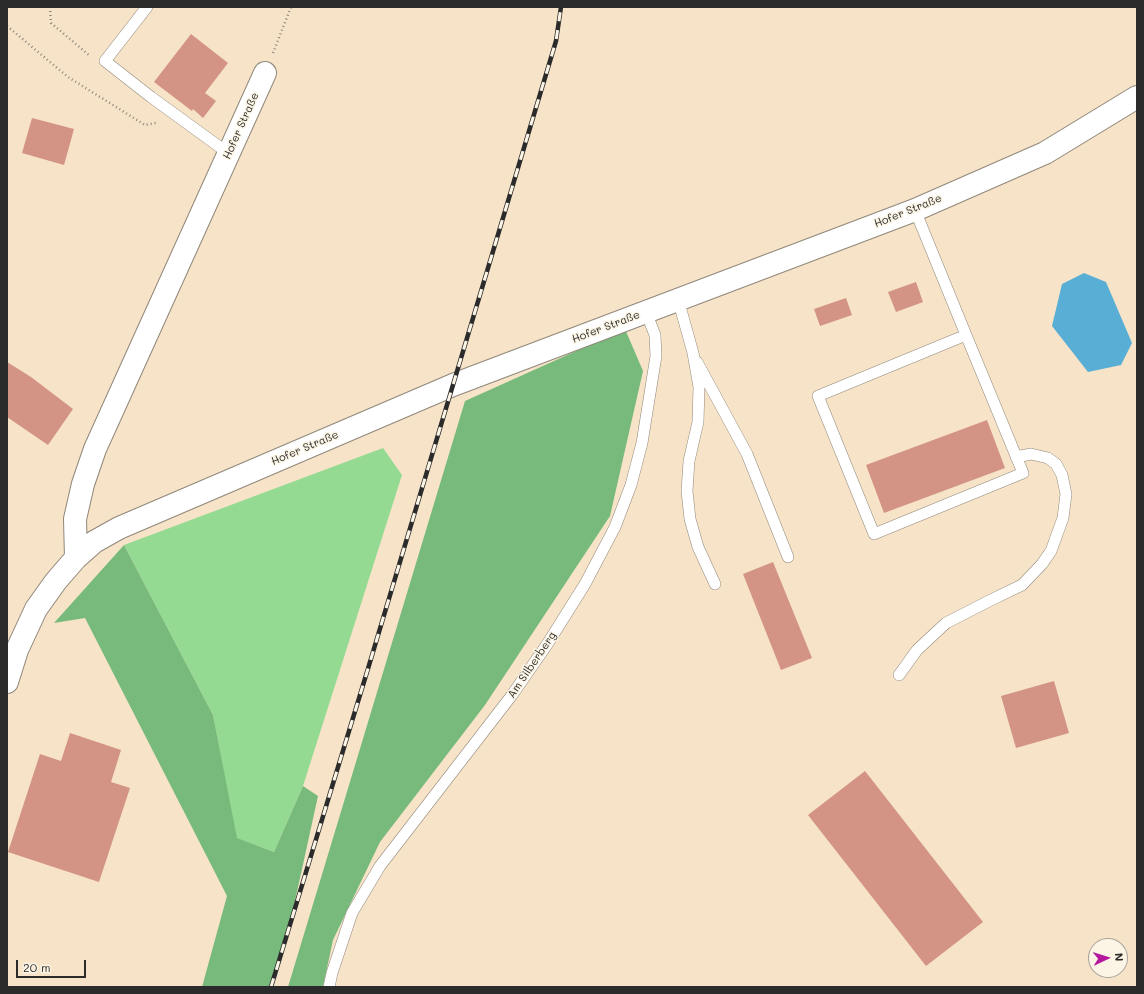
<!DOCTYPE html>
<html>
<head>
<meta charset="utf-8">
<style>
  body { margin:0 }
  #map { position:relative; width:1144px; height:994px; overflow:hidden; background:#f6e3c8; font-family:Mali,sans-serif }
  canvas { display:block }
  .frame { position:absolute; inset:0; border:8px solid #2b2b2b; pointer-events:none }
  .north { position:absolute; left:1088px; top:938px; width:40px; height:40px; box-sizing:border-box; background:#fcf5e5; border:1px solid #a8a49b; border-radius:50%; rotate:86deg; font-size:11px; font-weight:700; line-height:16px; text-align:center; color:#2b2b2b }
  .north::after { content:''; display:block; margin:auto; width:14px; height:18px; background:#b5179e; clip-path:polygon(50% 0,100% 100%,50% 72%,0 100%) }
  .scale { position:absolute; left:16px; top:960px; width:70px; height:18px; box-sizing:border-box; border:2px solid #2b2b2b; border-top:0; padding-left:5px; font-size:12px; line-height:14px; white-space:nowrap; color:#2b2b2b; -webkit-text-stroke:3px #fcf5e5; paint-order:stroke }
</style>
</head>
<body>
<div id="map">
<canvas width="1144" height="994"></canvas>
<div class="frame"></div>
<div class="north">N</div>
<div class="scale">20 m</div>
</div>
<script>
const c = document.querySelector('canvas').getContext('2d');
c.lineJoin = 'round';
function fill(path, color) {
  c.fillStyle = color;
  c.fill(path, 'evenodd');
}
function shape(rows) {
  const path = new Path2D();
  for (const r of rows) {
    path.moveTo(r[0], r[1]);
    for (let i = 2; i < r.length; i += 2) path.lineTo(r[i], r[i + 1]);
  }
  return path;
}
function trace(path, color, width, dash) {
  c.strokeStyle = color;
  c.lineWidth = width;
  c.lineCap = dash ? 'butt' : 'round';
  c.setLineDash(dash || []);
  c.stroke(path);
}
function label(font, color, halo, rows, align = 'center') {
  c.font = font + ' Mali,sans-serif';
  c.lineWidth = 3;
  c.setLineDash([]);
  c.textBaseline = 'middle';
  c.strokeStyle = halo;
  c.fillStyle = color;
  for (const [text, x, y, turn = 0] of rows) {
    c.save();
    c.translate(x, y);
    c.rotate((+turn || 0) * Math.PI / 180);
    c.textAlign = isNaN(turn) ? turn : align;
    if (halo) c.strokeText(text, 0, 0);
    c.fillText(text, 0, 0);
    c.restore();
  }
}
const green = shape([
  [383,448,402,475,303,786,274,852,236,838,213,715,124,545]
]);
const forest = shape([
  [625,329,643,371,610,516,485,705,380,842,333,940,323,987,288,987,465,401],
  [124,545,213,715,237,838,274,852,303,786,318,796,291,919,271,987,202,987,227,896,85,618,54,623]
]);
const water = shape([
  [1084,273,1106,282,1132,343,1121,365,1088,372,1052,326,1062,284]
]);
const building = shape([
  [191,34,228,63,205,93,216,101,203,118,193,109,192,111,154,82],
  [32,118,74,129,64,165,22,153],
  [916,282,923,302,896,312,888,292],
  [846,298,852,315,820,326,814,309],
  [7,362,31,377,73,409,48,445,7,417],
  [987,420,1005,468,884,513,866,465],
  [773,562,812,658,781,670,743,574],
  [1054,681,1069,733,1016,748,1001,696],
  [70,733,121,750,111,782,130,788,99,882,8,852,40,754,61,761],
  [865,771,983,922,926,966,808,815]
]);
const path = shape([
  [50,7,51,23,90,56],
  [7,26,68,77,145,125,156,123],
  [273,53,291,7]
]);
const service = shape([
  [147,7,105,61,151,97,228,153],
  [915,210,966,335,818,396,874,534,1023,473,966,335],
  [678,299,693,353,699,387,698,422,689,461,687,491,690,519,698,547,715,584],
  [697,362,747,454,788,557],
  [899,675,917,650,946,623,991,600,1022,585,1042,564,1051,551,1063,518,1066,494,1062,475,1056,464,1048,458,1031,454,1016,457],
  [329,987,332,973,352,913,380,866,512,695,548,643,585,584,615,527,631,485,642,443,656,356,655,335,646,312]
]);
const minor = shape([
  [76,558,75,519,83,484,95,449,265,73],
  [7,682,17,650,36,609,56,581,76,558,94,542,119,528,453,385,915,210,1045,153,1137,97]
]);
const rail = shape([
  [271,987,367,672,556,41,561,7]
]);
const streetNames = [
  ["Hofer Straße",241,126,-66],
  ["Hofer Straße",908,211,-22],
  ["Hofer Straße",606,327,-21],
  ["Hofer Straße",305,448,-23],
  ["Am Silberberg",532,665,-56]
];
fill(green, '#95da92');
fill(forest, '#78ba7c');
fill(water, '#58aed4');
fill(building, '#d39385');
trace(service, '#90877a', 12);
trace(minor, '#90877a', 24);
trace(path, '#90877a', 2.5, [1, 3]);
trace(service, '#fff', 11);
trace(minor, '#fff', 22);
trace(rail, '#2b2b2b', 4.5);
trace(rail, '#fcf5e5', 3, [9]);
label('11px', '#2b2b2b', '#fcf5e5', streetNames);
</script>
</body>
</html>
